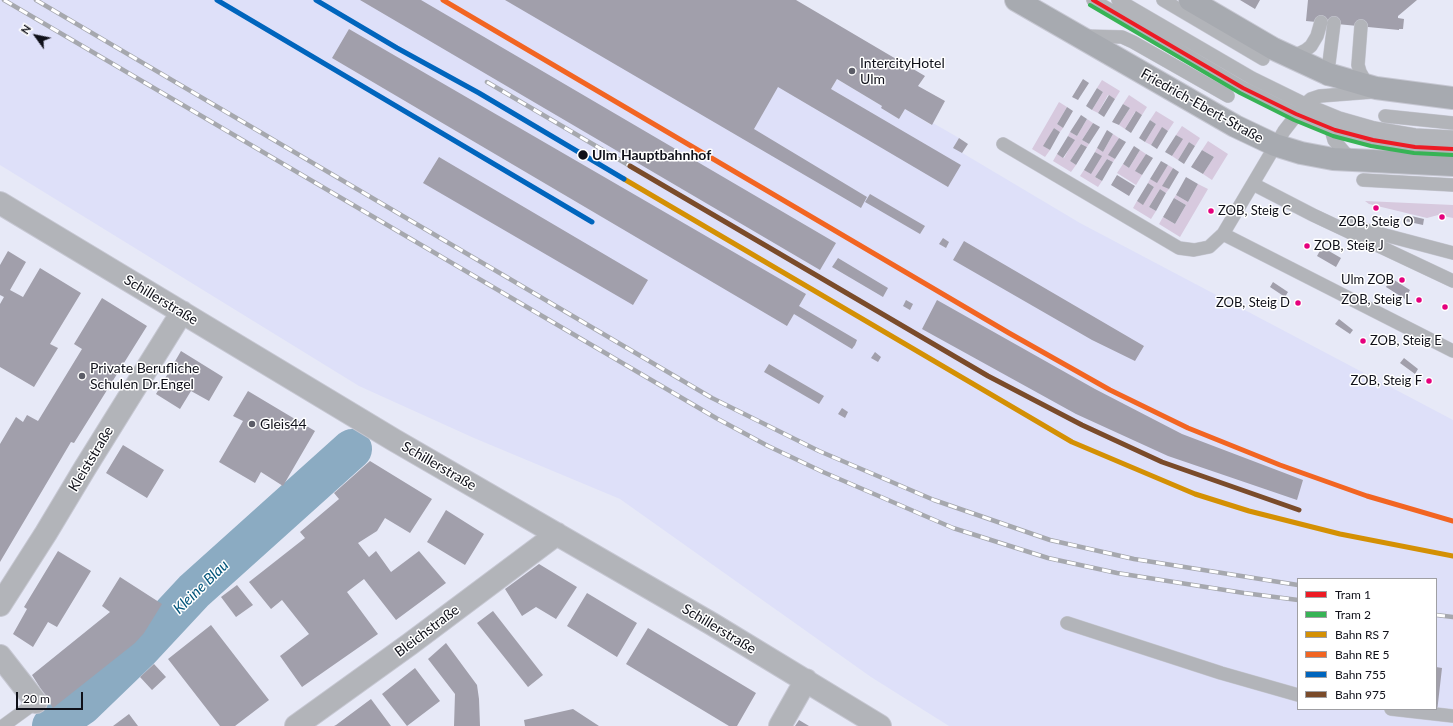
<!DOCTYPE html>
<html>
<head>
<meta charset="utf-8">
<style>
  body { margin:0 }
  #map { position:relative; width:1453px; height:726px; overflow:hidden; background:#e7e9f7; font-family:Lato,sans-serif }
  canvas { display:block }
  .legend { position:absolute; left:1297px; top:578px; width:140px; height:132px; box-sizing:border-box; background:#fff; border:1px solid #9f9fa3; margin:0; padding:5px 7px; list-style:none; font-size:12px; color:#0f1019 }
  .legend li { display:flex; align-items:center; gap:8px; height:20px }
  .legend b { width:20px; border:1px solid #9f9fa3 }
  .north { position:absolute; left:16px; top:16px; width:40px; height:40px; -webkit-text-stroke:3px #fff; paint-order:stroke; rotate:303deg; font-size:11px; font-weight:700; line-height:16px; text-align:center; color:#0f1019 }
  .north::after { content:''; display:block; margin:auto; width:14px; height:18px; background:#0f1019; clip-path:polygon(50% 0,100% 100%,50% 72%,0 100%) }
  .scale { position:absolute; left:16px; top:692px; width:67px; height:18px; box-sizing:border-box; border:2px solid #0f1019; border-top:0; padding-left:5px; font-size:12px; line-height:14px; white-space:nowrap; color:#0f1019; -webkit-text-stroke:3px #fff; paint-order:stroke }
</style>
</head>
<body>
<div id="map">
<canvas width="1453" height="726"></canvas>
<ul class="legend">
<li><b style="height:5px;background:#ed1b24"></b>Tram 1</li>
<li><b style="height:5px;background:#37b355"></b>Tram 2</li>
<li><b style="height:5px;background:#d49004"></b>Bahn RS 7</li>
<li><b style="height:5px;background:#f26522"></b>Bahn RE 5</li>
<li><b style="height:5px;background:#0065bd"></b>Bahn 755</li>
<li><b style="height:5px;background:#7a4b2a"></b>Bahn 975</li>
</ul>
<div class="north">N</div>
<div class="scale">20 m</div>
</div>
<script>
const c = document.querySelector('canvas').getContext('2d');
c.lineJoin = 'round';
function fill(path, color) {
  c.fillStyle = color;
  c.fill(path, 'evenodd');
}
function shape(rows) {
  const path = new Path2D();
  for (const r of rows) {
    path.moveTo(r[0], r[1]);
    for (let i = 2; i < r.length; i += 2) path.lineTo(r[i], r[i + 1]);
  }
  return path;
}
function trace(path, color, width, dash) {
  c.strokeStyle = color;
  c.lineWidth = width;
  c.lineCap = dash ? 'butt' : 'round';
  c.setLineDash(dash || []);
  c.stroke(path);
}
function label(font, color, halo, rows, align = 'center') {
  c.font = font + ' Lato,sans-serif';
  c.lineWidth = 3;
  c.setLineDash([]);
  c.textBaseline = 'middle';
  c.strokeStyle = halo;
  c.fillStyle = color;
  for (const [text, x, y, turn = 0] of rows) {
    c.save();
    c.translate(x, y);
    c.rotate((+turn || 0) * Math.PI / 180);
    c.textAlign = isNaN(turn) ? turn : align;
    if (halo) c.strokeText(text, 0, 0);
    c.fillText(text, 0, 0);
    c.restore();
  }
}
const built = shape([
  [0,0,796,0,831,89,837,79,882,106,881,108,899,119,905,109,931,125,933,123,959,138,954,148,1080,223,1453,420,1453,726,949,726,871,677,620,499,474,438,359,386,0,165],
  [1298,579,1436,579,1436,709,1298,709]
]);
const green = shape([
  [1102,80,1120,91,1115,99,1108,95,1098,113,1092,110,1103,92,1097,88],
  [1129,95,1147,107,1142,115,1135,112,1125,129,1119,125,1130,108,1123,104],
  [1059,102,1067,107,1057,124,1063,128,1060,132,1054,128,1044,146,1050,150,1045,157,1032,149],
  [1156,111,1174,122,1168,131,1162,128,1151,145,1145,142,1156,124,1150,120],
  [1087,119,1093,123,1082,140,1089,144,1087,147,1081,144,1070,161,1076,165,1071,172,1053,161,1057,154,1064,158,1074,140,1068,136,1070,132,1077,136],
  [1182,126,1200,138,1195,146,1189,142,1178,160,1172,156,1182,139,1176,135],
  [1113,134,1119,138,1109,155,1115,159,1113,162,1107,159,1095,177,1102,181,1098,187,1080,176,1084,170,1101,156,1095,152,1097,148,1103,152],
  [1208,141,1228,154,1212,180,1203,174,1214,157,1202,150],
  [1140,150,1146,154,1136,171,1142,175,1136,185,1117,173,1123,164,1129,168],
  [1168,165,1173,168,1163,185,1169,189,1166,193,1160,189,1149,207,1156,211,1151,219,1133,208,1137,201,1143,204,1154,187,1148,183,1150,179,1157,182],
  [1198,184,1208,189,1180,237,1159,224,1163,217,1175,224,1186,205,1174,198,1176,195,1188,202],
  [1365,201,1453,205,1453,218,1438,215,1427,218,1369,204]
]);
const river = shape([
  [52,726,82,705,139,650,194,591,352,449]
]);
const building = shape([
  [360,0,421,0,836,243,820,270],
  [505,0,796,0,925,76,918,86,945,101,932,125,905,109,899,119,881,108,882,106,837,79,831,89,961,165,948,187,778,87,754,129,867,197,861,208],
  [1240,0,1260,0,1255,9],
  [1308,0,1417,0,1398,16,1398,18,1404,19,1403,29,1399,29,1399,30,1306,21],
  [349,29,806,294,799,306,857,340,855,345,852,349,794,314,787,326,332,58],
  [1083,79,1089,83,1078,100,1072,97],
  [1097,88,1103,92,1092,110,1086,106],
  [1109,95,1115,99,1104,117,1098,113],
  [1123,104,1130,108,1119,125,1112,122],
  [1067,107,1073,111,1063,128,1057,124],
  [1136,111,1142,115,1131,133,1125,129],
  [1081,115,1087,119,1077,136,1070,132],
  [1150,120,1156,124,1145,142,1139,138],
  [1093,123,1100,127,1089,144,1082,140],
  [1162,127,1168,131,1157,149,1151,145],
  [1054,128,1060,132,1050,150,1043,146],
  [1107,130,1113,134,1103,152,1097,148],
  [1176,135,1183,139,1172,156,1165,152],
  [1068,136,1075,140,1063,158,1057,154],
  [959,138,968,144,962,153,953,148],
  [1119,138,1126,142,1115,159,1108,155],
  [1189,142,1195,146,1184,164,1178,160],
  [1081,144,1087,147,1076,165,1070,161],
  [1134,146,1140,150,1129,168,1123,164],
  [1202,150,1214,157,1203,174,1191,167],
  [1095,152,1102,156,1091,174,1084,170],
  [1146,154,1153,158,1142,175,1135,171],
  [439,157,648,280,633,305,423,183],
  [1107,159,1113,162,1102,181,1095,177],
  [1161,161,1168,165,1157,183,1150,179],
  [1173,168,1179,172,1169,189,1162,186],
  [1117,175,1135,186,1129,196,1111,185],
  [1186,177,1198,184,1188,202,1176,195],
  [1148,183,1154,187,1143,205,1137,201],
  [1160,189,1166,193,1156,211,1149,207],
  [870,194,925,226,920,234,865,202],
  [1174,198,1186,205,1175,224,1163,217],
  [1407,215,1424,219,1423,225,1405,221],
  [943,238,949,242,946,248,939,244],
  [964,241,1144,346,1135,361,1092,340,953,260],
  [1322,247,1341,258,1336,267,1317,256],
  [8,251,26,262,10,290,23,297,40,268,81,293,50,344,58,348,34,387,0,367,0,304,4,297,0,295,0,265],
  [838,258,888,288,883,297,832,267],
  [1391,278,1410,290,1405,299,1386,287],
  [1273,282,1288,292,1285,297,1270,287],
  [102,298,147,326,74,443,71,442,0,562,0,444,16,417,23,422,27,415,38,421,82,349,74,344],
  [906,300,913,304,910,310,903,306],
  [937,300,1095,389,1182,434,1303,480,1297,500,1168,456,1076,414,922,329],
  [1339,319,1353,330,1350,334,1335,324],
  [181,351,223,377,209,401,191,391,180,409,156,394],
  [875,352,881,357,878,362,871,358],
  [1404,358,1418,369,1415,374,1400,363],
  [769,364,824,396,819,404,764,372],
  [248,391,315,431,283,486,261,472,255,483,219,462,243,421,233,416],
  [842,408,848,412,845,418,838,414],
  [123,445,164,470,147,498,106,473],
  [370,461,432,499,410,533,385,518,377,531,358,543,369,557,376,551,391,572,419,551,446,583,396,620,364,579,347,592,378,634,302,687,280,656,309,634,282,600,271,609,249,582,305,538,300,532,339,499,334,493],
  [446,510,484,534,465,565,427,542],
  [58,551,91,571,57,627,48,622,33,647,13,634,27,609,24,607],
  [539,564,577,587,556,619,536,607,522,616,505,589],
  [120,577,162,604,144,633,135,643,53,708,32,675,110,612,102,606],
  [237,585,253,605,236,617,221,597],
  [587,593,637,623,617,657,567,626],
  [493,611,543,675,528,687,477,623],
  [211,625,269,700,235,726,220,726,168,659],
  [648,628,756,693,737,726,729,726,626,664],
  [446,643,477,685,479,699,480,726,454,726,455,694,428,659],
  [154,664,166,677,152,690,140,677],
  [1436,667,1442,668,1437,712,1436,712],
  [415,668,440,701,407,726,382,694],
  [371,699,391,726,334,726,336,725],
  [573,709,599,726,525,726,524,720],
  [129,714,138,726,113,726],
  [799,720,809,726,795,726]
]);
const lane = shape([
  [1093,0,1243,88,1296,114,1335,130,1373,140,1415,147,1453,149],
  [1118,0,1252,78,1305,104,1339,118,1374,128,1415,135,1453,137],
  [1163,0,1263,59],
  [1361,26,1358,65,1360,72,1364,79,1371,85],
  [1083,36,1122,37,1133,42,1228,96],
  [1292,57,1306,50,1311,46,1317,36,1321,22],
  [1327,79,1334,23],
  [1385,116,1453,123],
  [1329,122,1334,140,1345,153,1354,158],
  [1003,144,1179,248,1194,250,1209,247,1223,234,1284,131,1305,104,1311,99,1320,96,1372,92],
  [1363,180,1453,185],
  [1253,184,1313,215,1453,281],
  [1347,225,1453,253],
  [1223,234,1453,351],
  [1067,623,1221,673,1298,695],
  [1391,709,1453,716],
  [3,726,36,702]
]);
const street = shape([
  [0,203,394,440,712,624,880,726],
  [0,605,46,533,85,468,182,312],
  [0,656,36,702],
  [296,726,410,644,557,534],
  [780,726,806,680]
]);
const secondary = shape([
  [1016,0,1235,126,1275,145,1301,153,1333,159,1453,165],
  [1190,0,1274,49,1328,74,1376,88,1453,98]
]);
const rail = shape([
  [4,0,716,418,768,446,823,472,953,528,1048,558,1117,573,1244,593,1298,600],
  [36,0,712,398,819,451,934,500,1050,540,1134,559,1298,585],
  [487,82,630,166],
  [1436,615,1453,617]
]);
const rail1 = shape([
  [624,179,1072,442,1195,494,1249,511,1340,534,1453,556]
]);
const rail2 = shape([
  [443,0,1009,333,1110,390,1188,428,1280,465,1367,496,1453,521]
]);
const rail3 = shape([
  [217,0,592,222],
  [316,0,397,48,479,93,624,179]
]);
const rail4 = shape([
  [630,166,988,376,1082,425,1162,462,1299,510]
]);
const tram1 = shape([
  [1093,0,1243,88,1296,114,1335,130,1373,140,1415,147,1453,149]
]);
const tram2 = shape([
  [1090,5,1240,93,1294,120,1333,136,1371,146,1414,153,1453,155]
]);
const markers = [
  [852,71,4,"#5b5c67"],
  [583,155,5.5,"#0f1019"],
  [1376,208,3.5,"#e5007d"],
  [1211,211,3.5,"#e5007d"],
  [1442,217,3.5,"#e5007d"],
  [1307,246,3.5,"#e5007d"],
  [1402,280,3.5,"#e5007d"],
  [1419,300,3.5,"#e5007d"],
  [1298,303,3.5,"#e5007d"],
  [1445,307,3.5,"#e5007d"],
  [1363,341,3.5,"#e5007d"],
  [82,376,4,"#5b5c67"],
  [1429,381,3.5,"#e5007d"],
  [252,424,4,"#5b5c67"]
];
const busNames = [
  ["ZOB, Steig C",1218,211,"left"],
  ["ZOB, Steig O",1376,222,"center"],
  ["ZOB, Steig J",1314,246,"left"],
  ["Ulm ZOB",1394,280],
  ["ZOB, Steig L",1412,300],
  ["ZOB, Steig D",1290,303],
  ["ZOB, Steig E",1370,341,"left"],
  ["ZOB, Steig F",1422,381]
];
const poiNames = [
  ["IntercityHotel",860,63],
  ["Ulm",860,79],
  ["Private Berufliche",90,368],
  ["Schulen Dr.Engel",90,384],
  ["Gleis44",260,424]
];
const streetNames = [
  ["Friedrich-Ebert-Straße",1202,106,29],
  ["Schillerstraße",161,300,31],
  ["Kleiststraße",91,459,-59],
  ["Schillerstraße",439,466,30],
  ["Schillerstraße",719,629,31],
  ["Bleichstraße",427,631,-37]
];
const stopNames = [
  ["Ulm Hauptbahnhof",592,155]
];
const waterNames = [
  ["Kleine Blau",201,587,-44]
];
fill(built, '#dee0f9');
fill(green, '#d7c9de');
trace(river, '#8babc2', 40);
fill(building, '#a19fab');
trace(lane, '#c6c7d2', 14);
trace(street, '#c6c7d2', 24);
trace(secondary, '#c6c7d2', 24);
trace(lane, '#b2b4b9', 13);
trace(street, '#b2b4b9', 22);
trace(secondary, '#a7aab0', 22);
trace(rail, '#a6a8ae', 4.5);
trace(rail, '#fff', 3, [9]);
trace(rail1, '#d49004', 5);
trace(rail2, '#f26522', 5);
trace(rail3, '#0065bd', 5);
trace(rail4, '#7a4b2a', 5);
trace(tram1, '#ed1b24', 4);
trace(tram2, '#37b355', 4);
for (const [x, y, r, color] of markers) {
  const dot = new Path2D();
  dot.arc(x, y, r, 0, 2 * Math.PI);
  c.fillStyle = color;
  c.fill(dot);
  trace(dot, '#fff', 1.5);
}
label('13px', '#0f1019', '#fff', busNames, 'right');
label('14px', '#0f1019', '#fff', poiNames, 'left');
label('14px', '#0f1019', '#fff', streetNames);
label('bold 14px', '#0f1019', '#fff', stopNames, 'left');
label('italic 15px', '#00547a', '#fff', waterNames);
</script>
</body>
</html>
